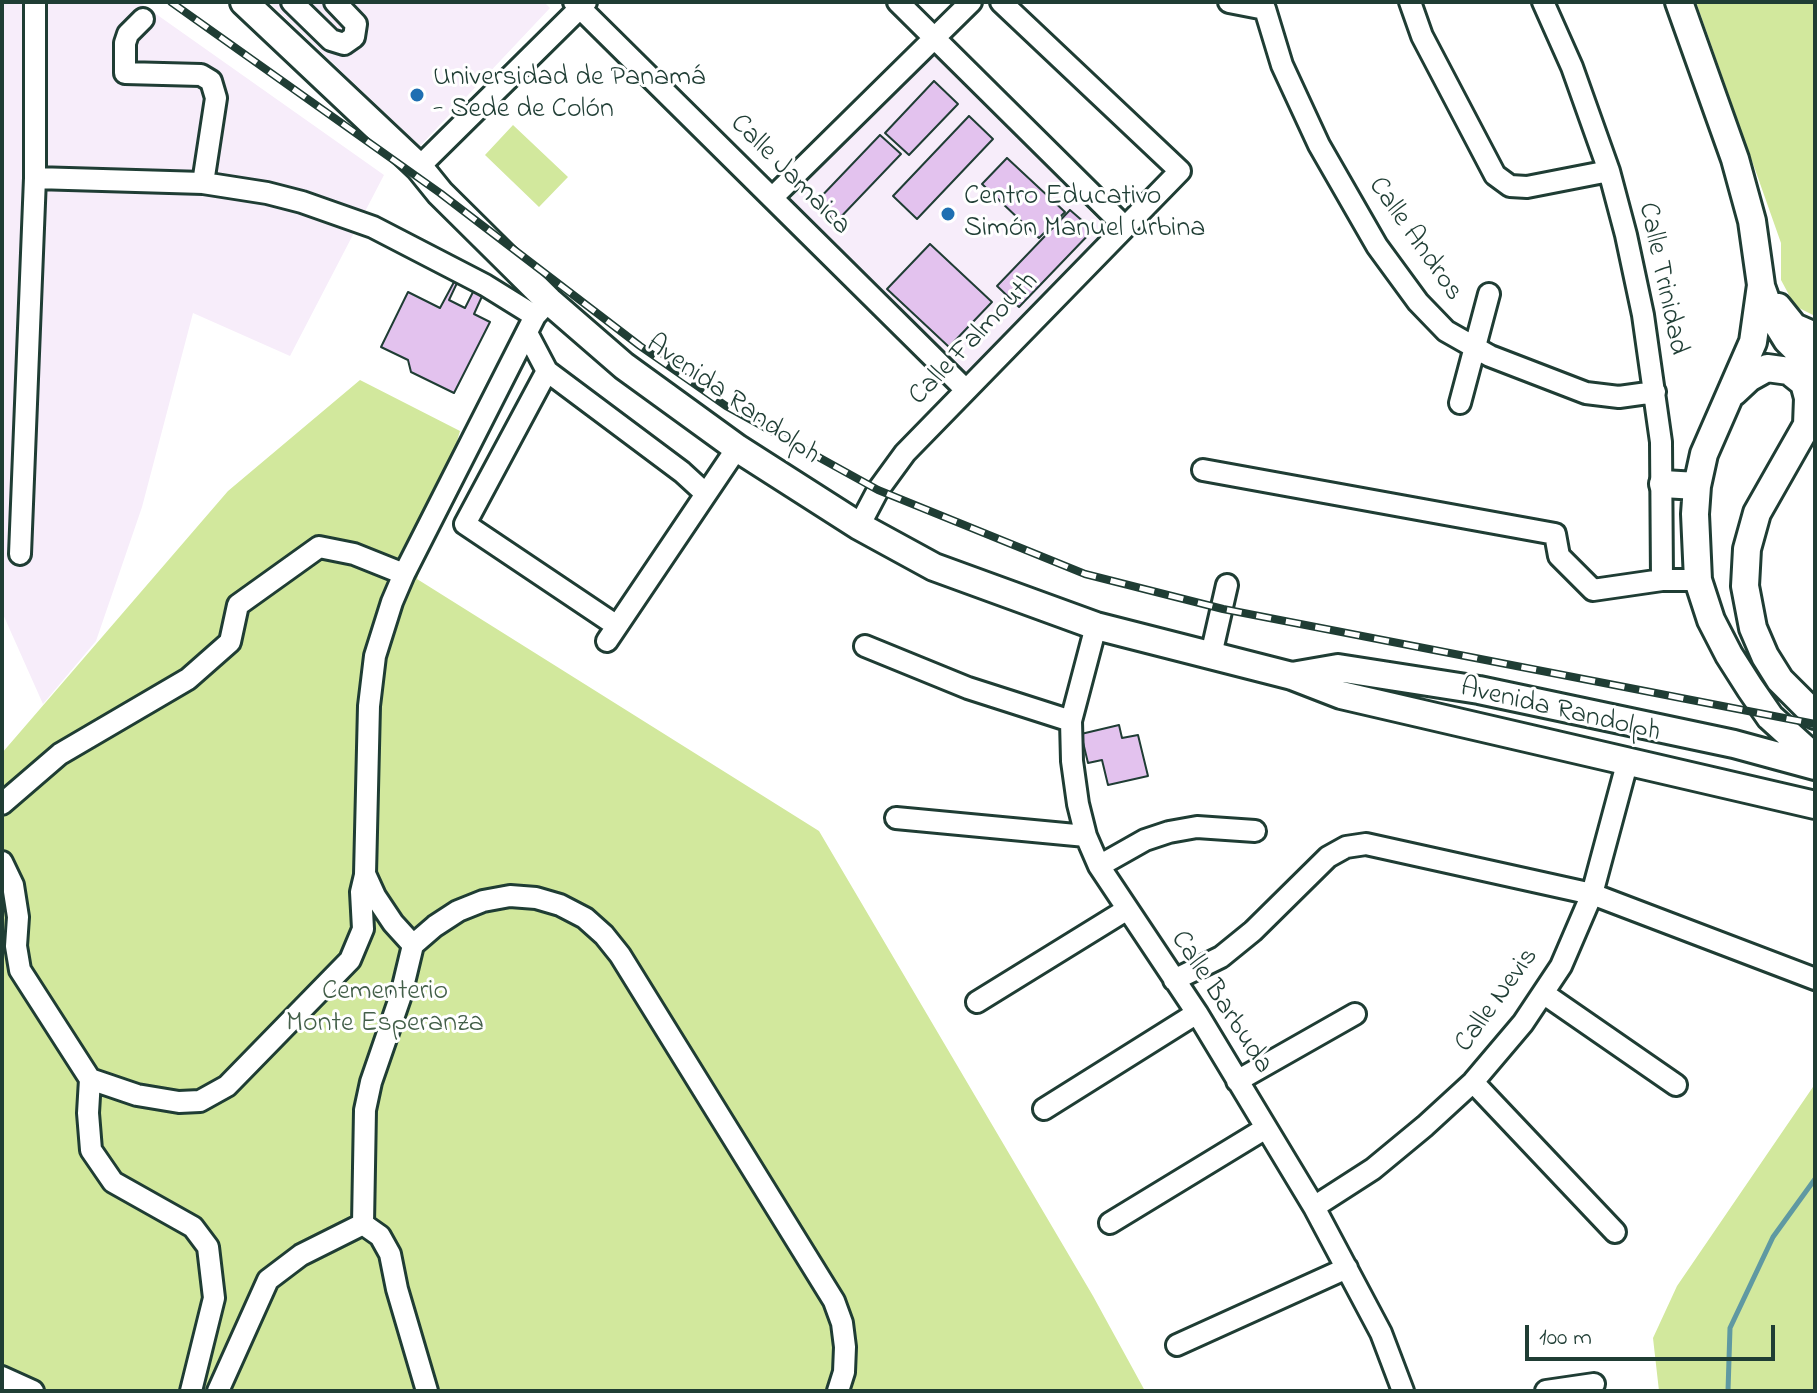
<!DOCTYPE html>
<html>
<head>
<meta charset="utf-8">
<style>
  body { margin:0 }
  #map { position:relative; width:1817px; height:1393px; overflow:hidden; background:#fff; font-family:"Indie Flower",sans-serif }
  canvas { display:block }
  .frame { position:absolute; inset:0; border:4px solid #1f3d34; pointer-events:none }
  .scale { position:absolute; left:1525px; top:1325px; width:250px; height:36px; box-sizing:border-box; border:4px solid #1f3d34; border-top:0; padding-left:10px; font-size:24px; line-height:28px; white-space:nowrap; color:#1f3d34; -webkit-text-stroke:6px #fff; paint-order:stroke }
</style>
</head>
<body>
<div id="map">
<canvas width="1817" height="1393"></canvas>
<div class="frame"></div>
<div class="scale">100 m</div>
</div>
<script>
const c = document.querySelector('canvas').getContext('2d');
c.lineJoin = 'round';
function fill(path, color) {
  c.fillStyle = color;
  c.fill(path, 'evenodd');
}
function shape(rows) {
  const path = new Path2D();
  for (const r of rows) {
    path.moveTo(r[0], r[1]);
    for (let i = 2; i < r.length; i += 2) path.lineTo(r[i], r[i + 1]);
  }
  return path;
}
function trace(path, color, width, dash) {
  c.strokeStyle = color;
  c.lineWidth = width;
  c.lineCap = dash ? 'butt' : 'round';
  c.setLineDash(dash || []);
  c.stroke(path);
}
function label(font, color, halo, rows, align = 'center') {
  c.font = font + ' "Indie Flower",sans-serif';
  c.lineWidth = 6;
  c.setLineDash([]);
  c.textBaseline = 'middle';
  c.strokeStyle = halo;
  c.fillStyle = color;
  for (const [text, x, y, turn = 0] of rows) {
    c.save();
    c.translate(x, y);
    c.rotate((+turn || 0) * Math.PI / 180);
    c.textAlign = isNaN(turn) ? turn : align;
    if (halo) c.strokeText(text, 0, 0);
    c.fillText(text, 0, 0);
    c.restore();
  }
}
const built = shape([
  [2,2,139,2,384,175,290,356,193,313,142,507,96,641,43,704,2,612],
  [269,2,544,2,550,8,420,146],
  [933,52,1107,229,966,373,790,199]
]);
const green = shape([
  [1696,2,1815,2,1815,316,1795,306,1781,280,1781,243],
  [513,125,568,177,539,207,485,155],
  [360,380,460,431,417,579,819,831,1093,1296,1145,1391,2,1391,2,753,228,491],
  [1815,1084,1815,1391,1659,1391,1653,1338,1677,1286]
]);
const stream = shape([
  [1728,1391,1730,1328,1773,1237,1815,1179]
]);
const building = shape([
  [934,81,958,104,909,155,885,133,934,81],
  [969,116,993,139,917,219,893,196,969,116],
  [880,135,901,154,836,222,815,203,880,135],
  [1007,158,1065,212,1039,238,982,184,1007,158],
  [1070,210,1093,230,1019,307,997,286,1070,210],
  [930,244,992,302,949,347,887,289,930,244],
  [454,282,457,283,449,300,465,308,475,288,484,292,474,314,490,322,454,393,411,372,408,360,381,347,408,292,440,308,454,282],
  [1119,725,1122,738,1138,735,1148,776,1108,785,1102,760,1088,763,1081,734,1119,725]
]);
const minor = shape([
  [292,2,331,40,344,44,354,37,356,24,335,2],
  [574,2,965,389],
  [898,2,1125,227],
  [1229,2,1265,9,1282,65,1319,145,1377,246,1418,302,1446,331,1490,356,1586,393,1619,397,1655,392],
  [1410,2,1422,36,1495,175,1510,186,1527,187,1609,171],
  [1543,2,1572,67,1609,171,1626,235,1643,315,1661,442,1662,580],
  [143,19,128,34,125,43,125,73,201,75,211,81,216,98,203,183],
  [419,167,586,2],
  [35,178,203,183,267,193,302,202,373,227,485,285,535,316],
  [772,198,971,2],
  [527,333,547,371,682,472,706,494],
  [547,371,465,524,617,626],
  [1460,403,1489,294],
  [1203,470,1555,534,1559,556,1593,590,1662,580,1698,580],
  [859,526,878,490,905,453,1180,171,1001,2],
  [20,554,35,178,35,2],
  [1096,626,1071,721,1072,761,1078,804,1086,836,1099,866,1197,1013,1314,1207,1381,1333,1403,1391],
  [607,641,737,448],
  [865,646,968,688,1071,721],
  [1211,655,1227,585],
  [2,804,60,754,188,679,230,642,238,605,319,547,354,554,404,574],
  [896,818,1086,836],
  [2,862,13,885,18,917,16,946,20,970,90,1079,88,1113,91,1150,113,1182,193,1227,208,1247,214,1298,191,1391],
  [1099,866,1145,840,1169,832,1197,827,1255,831],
  [413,945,435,926,458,911,483,901,510,896,536,898,560,905,585,918,604,935,620,955,834,1301,842,1323,845,1347,844,1372,838,1391],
  [1174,980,1221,957,1253,931,1328,857,1346,847,1366,844,1592,894,1815,979],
  [1543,993,1676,1085],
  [977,1002,1126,910],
  [90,1079,137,1095,179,1102,200,1101,227,1086,350,960,363,929,361,892,365,875],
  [1237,1081,1355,1014],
  [1473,1082,1615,1232],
  [1044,1109,1197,1013],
  [1314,1207,1373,1169,1425,1126,1473,1082,1523,1023,1561,966,1592,894,1628,760],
  [1110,1223,1266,1128],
  [1177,1345,1347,1268],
  [2,1377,33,1391],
  [218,1391,268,1280,301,1255,363,1224],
  [427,1391,397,1289,390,1254,380,1236,363,1224,365,1110,371,1082,401,995,413,945,393,923,375,896,365,874,369,706,375,656,392,602,404,574,535,316,549,301],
  [1546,1391,1594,1384]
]);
const major = shape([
  [244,2,419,167,440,193,549,301,624,366,737,448,859,526,934,567,1096,626,1292,676,1341,695,1815,805],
  [1679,2,1735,159,1752,221,1761,285,1753,342,1704,454,1697,486,1695,514,1698,580,1711,620,1729,655,1750,688,1770,717,1815,758],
  [1762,289,1771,314,1787,340,1815,368],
  [1778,307,1794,327,1815,336],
  [1734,392,1749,378,1767,368,1789,371,1804,383,1808,398,1807,425],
  [1815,411,1757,513,1747,549,1745,586,1753,628,1765,656,1780,680,1815,715],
  [1663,484,1697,486],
  [1292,676,1338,668,1479,690,1734,744,1815,766]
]);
const rail = shape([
  [171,2,440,193,640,346,726,406,878,490,1085,574,1223,609,1815,724]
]);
const markers = [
  [417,95,8,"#1f6fb2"],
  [948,214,8,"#1f6fb2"]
];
const poiNames = [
  ["Universidad de Panamá",433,79],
  ["- Sede de Colón",433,111],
  ["Centro Educativo",964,198],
  ["Simón Manuel Urbina",964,230]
];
const streetNames = [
  ["Calle Jamaica",789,176,45],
  ["Calle Andros",1414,240,55],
  ["Calle Trinidad",1661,279,78],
  ["Calle Falmouth",975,340,-46],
  ["Avenida Randolph",732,401,35],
  ["Avenida Randolph",1560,712,13],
  ["Calle Nevis",1498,1001,-54],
  ["Calle Barbuda",1220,1003,57]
];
const parkNames = [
  ["Cementerio",385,993],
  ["Monte Esperanza",385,1025]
];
fill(built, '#f7edfa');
fill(green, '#d2e89d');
trace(stream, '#5f99a2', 5);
fill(building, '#e3c2ee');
trace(building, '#1f3d34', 2);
trace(minor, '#1f3d34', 26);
trace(major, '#1f3d34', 32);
trace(minor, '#fff', 20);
trace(major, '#fff', 26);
trace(rail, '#1f3d34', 8);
trace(rail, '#fff', 5, [15]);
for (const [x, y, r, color] of markers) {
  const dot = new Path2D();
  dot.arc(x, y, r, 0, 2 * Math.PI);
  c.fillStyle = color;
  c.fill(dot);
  trace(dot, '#fff', 3);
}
label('28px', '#1f3d34', '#fff', poiNames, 'left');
label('28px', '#1f3d34', '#fff', streetNames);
label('28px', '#435f49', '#fff', parkNames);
</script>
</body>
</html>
